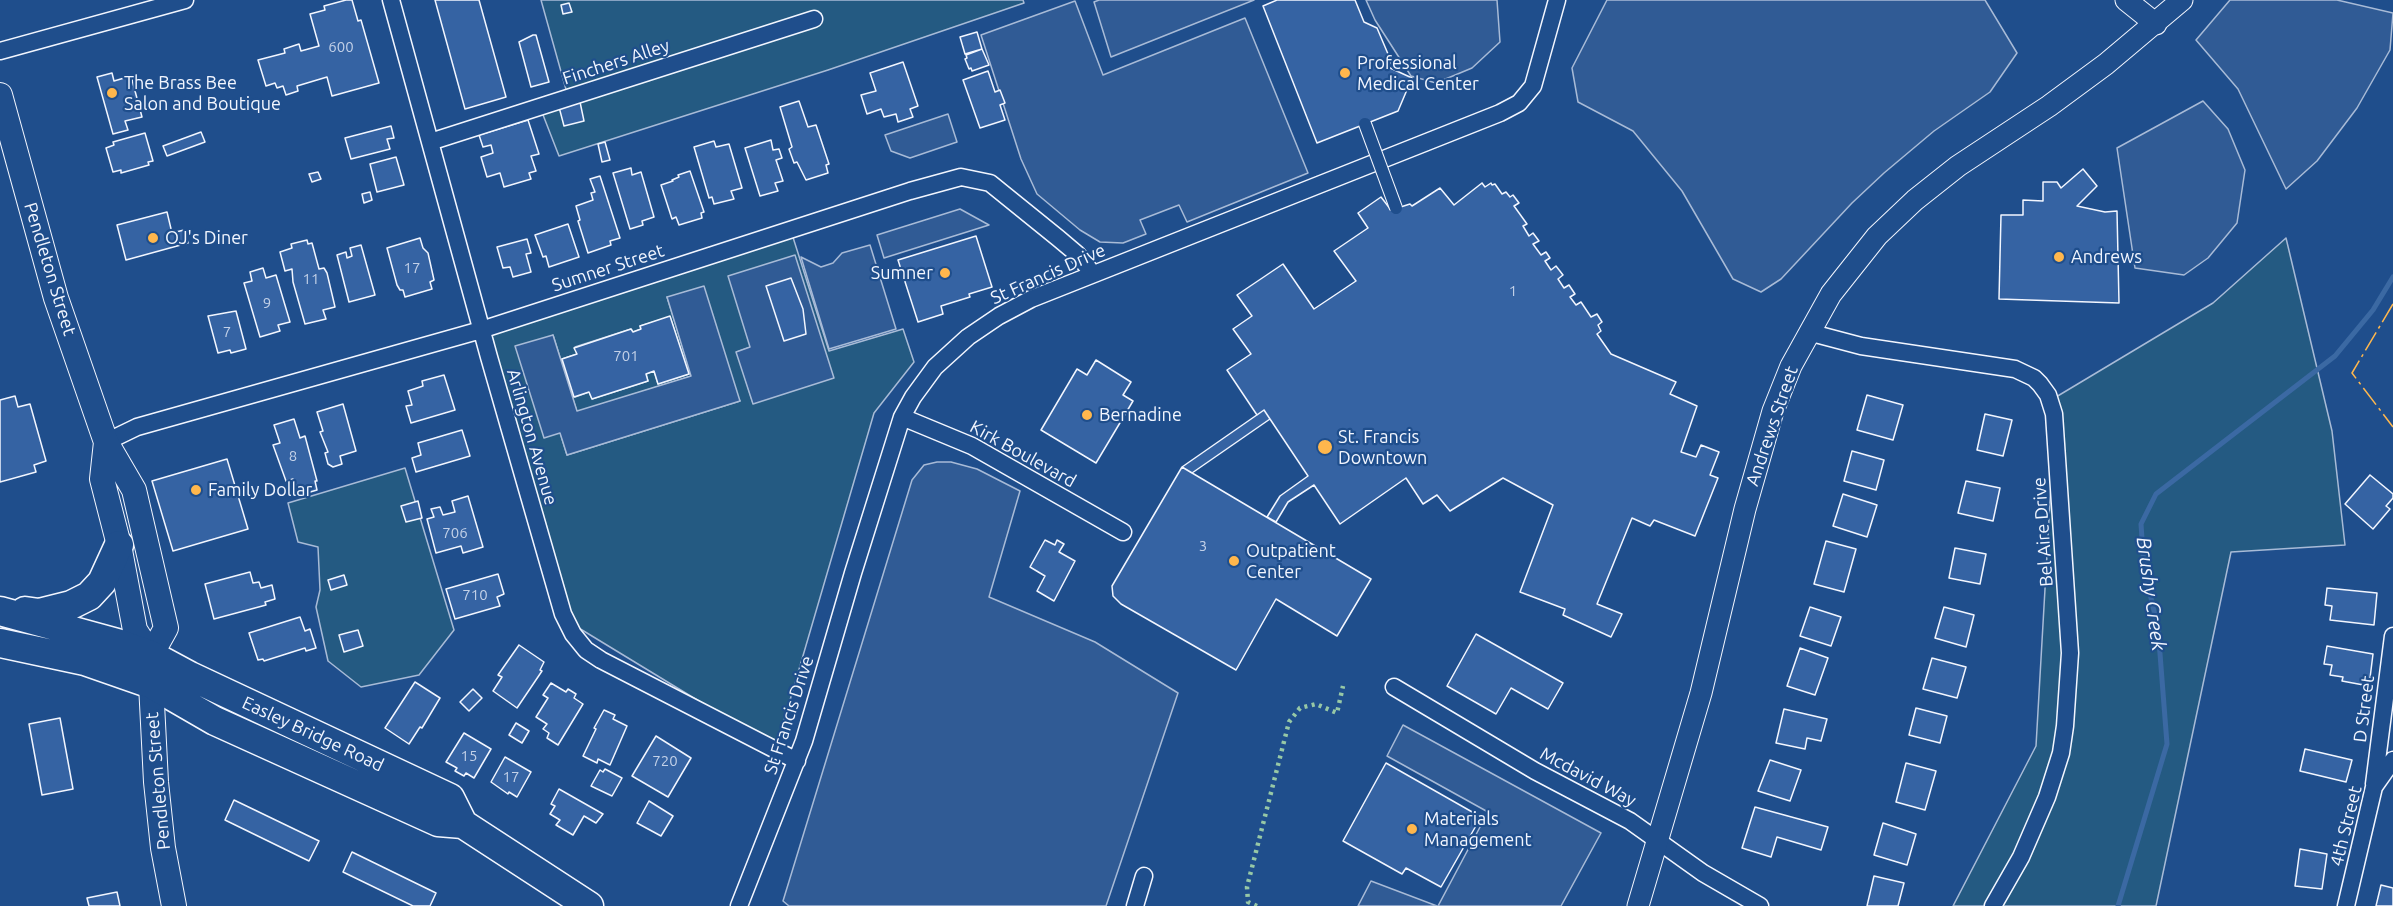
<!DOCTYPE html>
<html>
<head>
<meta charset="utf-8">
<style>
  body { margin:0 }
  canvas { display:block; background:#1f4e8c }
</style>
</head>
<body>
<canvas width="2393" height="906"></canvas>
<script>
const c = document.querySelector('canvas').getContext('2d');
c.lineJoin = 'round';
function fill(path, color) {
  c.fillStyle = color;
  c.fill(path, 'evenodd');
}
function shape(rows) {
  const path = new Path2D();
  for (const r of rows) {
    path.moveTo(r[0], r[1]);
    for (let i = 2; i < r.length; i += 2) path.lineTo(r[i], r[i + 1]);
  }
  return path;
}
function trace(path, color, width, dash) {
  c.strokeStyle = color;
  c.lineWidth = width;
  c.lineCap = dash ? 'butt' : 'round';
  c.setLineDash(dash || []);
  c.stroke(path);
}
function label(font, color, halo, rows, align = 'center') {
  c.font = font + ' Ubuntu,sans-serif';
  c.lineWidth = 4.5;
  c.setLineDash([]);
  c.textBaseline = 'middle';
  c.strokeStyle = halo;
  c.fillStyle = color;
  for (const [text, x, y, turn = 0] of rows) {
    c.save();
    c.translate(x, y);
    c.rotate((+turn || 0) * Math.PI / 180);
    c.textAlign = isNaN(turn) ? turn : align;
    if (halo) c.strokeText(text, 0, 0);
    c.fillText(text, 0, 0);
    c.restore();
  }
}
const green = shape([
  [541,0,1023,0,1024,3,828,70,559,156,538,102,567,93,541,0],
  [791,231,829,351,903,329,914,362,874,413,776,748,564,619,483,321,791,231],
  [667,297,740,401,567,455,560,432,544,437,553,335,577,412,692,376,667,297],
  [670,317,689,374,658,384,654,371,646,374,648,381,592,399,589,392,575,397,562,359,577,354,575,347,631,329,633,332,641,329,640,326,670,317],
  [751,347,753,403,737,352,751,347],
  [2286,238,2332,431,2345,545,2231,552,2156,906,1953,906,2036,746,2056,397,2213,303,2286,238],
  [405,468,454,630,419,675,361,687,328,661,316,607,320,590,318,547,298,542,288,503,405,468]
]);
const parking = shape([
  [1099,0,1254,0,1111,57,1094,2,1099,0],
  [1366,0,1497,0,1500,42,1472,68,1436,83,1411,76,1375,20,1366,0],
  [1607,0,1985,0,2017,53,1990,92,1934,131,1884,173,1852,203,1781,279,1761,292,1733,279,1682,191,1633,131,1578,102,1572,68,1607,0],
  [2230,0,2337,0,2393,13,2390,50,2357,108,2317,161,2286,189,2238,89,2196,40,2230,0],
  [1075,1,1103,75,1245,18,1308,173,1187,222,1179,205,1140,220,1146,234,1123,243,1100,242,1080,230,1037,194,1021,159,981,35,1075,1],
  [2203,101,2228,129,2245,170,2237,223,2208,258,2184,275,2135,268,2117,148,2203,101],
  [948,114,957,142,910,158,891,151,885,135,948,114],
  [960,209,989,225,884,258,877,235,960,209],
  [870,245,896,329,829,349,801,257,821,267,833,263,842,253,870,245],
  [795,255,834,378,753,404,736,352,750,347,728,276,795,255],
  [704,286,740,401,567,455,560,433,544,438,515,346,553,335,577,411,691,376,667,297,704,286],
  [937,462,951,462,977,469,1020,491,989,597,1095,642,1178,693,1106,906,789,906,783,901,912,480,924,465,937,462],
  [1403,725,1601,833,1561,906,1438,906,1488,812,1387,756,1403,725],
  [1371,881,1437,906,1358,906,1371,881]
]);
const stream = shape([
  [2118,906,2167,744,2158,628,2144,568,2141,524,2156,494,2335,356,2373,310,2393,277]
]);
const building = shape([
  [346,0,352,0,358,21,361,20,379,83,332,96,327,77,297,86,298,91,286,95,283,86,277,88,275,83,266,86,258,60,285,53,284,49,299,44,301,51,319,46,310,14,325,10,324,6,346,0],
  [435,0,479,0,506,97,465,109,435,0],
  [1277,0,1355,0,1364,22,1377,28,1391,61,1388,67,1412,78,1398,111,1317,143,1263,6,1277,0],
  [569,3,572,12,563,14,561,5,569,3],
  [977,32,982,49,965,54,960,37,977,32],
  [533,35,536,35,549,82,531,87,519,42,533,35],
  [982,49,989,65,972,71,971,68,969,69,965,59,967,58,966,55,982,49],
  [903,62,918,106,910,109,913,117,898,122,896,114,884,117,881,109,867,114,861,95,876,91,870,73,903,62],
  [988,71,995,92,1000,90,1005,103,1000,105,1005,120,980,128,963,80,988,71],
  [112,73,114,81,131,76,142,117,125,121,128,130,113,134,97,77,112,73],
  [799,101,808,127,816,125,829,164,826,165,828,173,806,180,797,162,794,163,789,149,792,147,780,107,799,101],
  [580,102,584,121,564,126,559,107,580,102],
  [528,120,539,154,531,156,536,171,529,173,531,179,504,187,500,173,487,177,481,157,493,153,491,145,483,147,479,135,528,120],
  [391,126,394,138,387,139,390,149,351,159,345,138,391,126],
  [201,132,205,142,167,156,163,146,201,132],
  [145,133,153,161,148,162,149,165,121,173,121,170,113,172,106,148,114,145,113,142,145,133],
  [771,140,773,150,779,149,782,158,776,160,783,181,775,183,778,191,760,196,745,148,771,140],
  [714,141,716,147,729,144,742,188,731,191,734,199,714,204,712,197,709,198,694,147,714,141],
  [605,142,610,160,602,162,598,144,605,142],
  [396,157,404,185,377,192,370,164,396,157],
  [631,168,632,175,641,172,654,217,642,221,643,225,630,229,613,173,631,168],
  [2083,169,2097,186,2077,206,2105,212,2117,211,2119,303,1999,299,2001,215,2023,215,2023,200,2043,201,2043,182,2057,182,2061,188,2083,169],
  [690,171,704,212,701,213,702,218,679,225,676,217,672,219,661,185,673,181,672,180,679,177,678,175,690,171],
  [318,172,321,179,312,182,309,174,318,172],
  [600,176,620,238,610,241,611,245,588,253,578,221,580,220,576,206,593,200,591,193,595,192,590,179,600,176],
  [1482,183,1485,187,1491,183,1492,185,1495,184,1502,194,1506,192,1510,197,1513,195,1519,203,1514,206,1527,224,1523,226,1529,236,1533,233,1539,241,1533,244,1541,255,1546,252,1550,258,1545,261,1551,270,1556,266,1563,275,1558,279,1564,288,1569,285,1575,294,1570,297,1576,305,1581,302,1591,317,1597,314,1602,322,1598,325,1601,331,1597,334,1611,354,1676,382,1670,394,1697,406,1681,452,1696,457,1701,445,1719,452,1710,475,1718,478,1695,536,1654,520,1650,526,1632,518,1597,604,1622,614,1611,637,1563,615,1565,609,1520,592,1553,505,1503,478,1450,511,1437,495,1423,504,1406,478,1340,524,1314,485,1288,502,1276,522,1267,517,1280,496,1308,476,1264,410,1257,415,1227,370,1251,354,1233,329,1252,316,1237,295,1283,264,1314,309,1356,281,1334,251,1368,228,1358,213,1381,197,1391,210,1410,204,1412,206,1440,188,1454,205,1482,183],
  [370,192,372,200,364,203,362,194,370,192],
  [167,212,172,233,184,230,188,243,126,260,117,225,167,212],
  [568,224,579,257,549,267,546,256,543,257,535,235,568,224],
  [976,236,992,287,969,294,970,297,941,306,943,314,918,322,898,260,976,236],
  [420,238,423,248,428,253,434,280,430,282,432,289,405,297,403,290,400,290,397,285,387,248,420,238],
  [527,239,531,253,526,254,531,272,513,277,510,267,503,268,497,247,527,239],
  [307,240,308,244,312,243,319,269,324,268,327,273,335,307,323,310,326,319,305,324,293,282,292,269,285,271,280,252,292,248,291,244,307,240],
  [361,245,375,295,349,302,337,255,346,252,347,258,352,256,350,248,361,245],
  [263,268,266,278,276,275,290,322,278,325,280,331,260,337,244,283,252,281,250,272,263,268],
  [791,278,803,309,806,334,784,341,766,286,791,278],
  [236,311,246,349,231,353,230,350,218,353,208,316,236,311],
  [670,316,689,374,658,384,654,371,646,374,648,381,592,399,589,392,574,397,562,359,577,354,574,348,631,329,633,332,641,329,640,326,670,316],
  [1096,360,1131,382,1123,395,1133,401,1096,463,1041,430,1077,369,1087,375,1096,360],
  [444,375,455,410,411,423,406,406,412,405,408,391,423,386,422,381,444,375],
  [1867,395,1903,405,1893,440,1857,430,1867,395],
  [15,396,18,407,30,404,46,461,34,465,36,472,0,482,0,400,15,396],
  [343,404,356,451,340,456,342,464,333,467,328,464,325,453,328,452,320,432,323,431,317,412,343,404],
  [1264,410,1270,419,1192,473,1182,467,1264,410],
  [1985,414,2012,420,2003,456,1977,450,1985,414],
  [294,419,300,438,305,436,317,481,315,481,317,490,300,495,293,479,286,481,273,445,280,443,274,425,294,419],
  [462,430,470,456,416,472,412,458,421,455,418,443,462,430],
  [1852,451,1884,460,1876,490,1844,481,1852,451],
  [227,459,248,529,173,551,152,481,227,459],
  [1182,467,1371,579,1337,636,1276,599,1236,670,1121,604,1113,596,1112,586,1182,467],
  [2370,475,2393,494,2393,498,2386,506,2390,509,2373,529,2345,504,2370,475],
  [1966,481,2000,488,1993,521,1958,513,1966,481],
  [1843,494,1877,505,1867,537,1833,526,1843,494],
  [468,496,483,547,463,553,461,546,436,553,427,519,434,517,431,509,440,507,443,515,455,512,452,501,468,496],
  [418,501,422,518,406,522,401,506,418,501],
  [1045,540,1055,545,1057,540,1064,544,1059,552,1075,561,1054,601,1037,591,1045,576,1030,567,1045,540],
  [1826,541,1856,549,1844,592,1814,584,1826,541],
  [1955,548,1986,554,1980,584,1949,578,1955,548],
  [250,572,253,583,259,582,261,588,272,585,275,599,265,602,266,605,214,619,205,584,250,572],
  [498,574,504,594,497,597,500,606,455,619,446,589,498,574],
  [344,575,347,585,331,590,328,580,344,575],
  [2327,588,2377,593,2374,625,2330,620,2332,606,2325,605,2327,588],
  [1810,607,1841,617,1831,646,1800,636,1810,607],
  [1944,607,1974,615,1966,647,1935,638,1944,607],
  [300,617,305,631,310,629,316,648,306,651,305,648,264,661,263,659,258,660,249,633,300,617],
  [358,630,363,646,344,652,339,635,358,630],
  [1476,634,1563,683,1548,709,1511,688,1496,714,1447,686,1476,634],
  [519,645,544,662,540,670,542,671,517,708,493,691,502,677,498,675,519,645],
  [2327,646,2373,654,2369,686,2342,681,2343,677,2330,675,2332,665,2324,664,2327,646],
  [1800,648,1828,658,1815,695,1787,686,1800,648],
  [1932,658,1966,667,1957,698,1923,689,1932,658],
  [415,682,440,698,422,728,420,727,409,744,385,728,415,682],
  [551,683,566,692,568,689,576,694,574,698,583,704,558,745,547,738,549,733,543,729,547,724,536,717,548,698,543,695,551,683],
  [473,689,482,698,469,711,460,702,473,689],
  [1916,708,1947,716,1940,743,1909,735,1916,708],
  [1784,709,1827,719,1821,741,1807,738,1805,749,1776,743,1784,709],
  [604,710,615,715,613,719,627,726,610,765,598,759,597,763,583,756,596,729,594,728,604,710],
  [60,718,73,789,42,795,29,724,60,718],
  [516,723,529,731,522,743,509,735,516,723],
  [464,733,491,749,474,778,466,773,464,776,455,771,457,768,446,762,464,733],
  [656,736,691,758,668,797,632,776,656,736],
  [2305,749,2352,760,2346,782,2300,771,2305,749],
  [505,757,531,772,517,797,509,792,508,794,491,782,505,757],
  [1770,760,1801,770,1790,801,1758,791,1770,760],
  [1386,763,1481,817,1441,887,1406,868,1402,874,1343,841,1386,763],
  [1906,763,1936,771,1925,810,1896,802,1906,763],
  [605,769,622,778,612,796,591,786,600,770,603,772,605,769],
  [559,789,603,814,596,823,584,816,573,835,556,825,560,820,550,814,555,806,551,804,559,789],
  [234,800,319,841,309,861,225,820,234,800],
  [649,801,673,816,661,836,637,823,649,801],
  [1755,807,1828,827,1821,850,1777,837,1771,857,1742,848,1755,807],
  [1883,823,1916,834,1907,865,1874,855,1883,823],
  [2300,849,2327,854,2322,889,2295,886,2300,849],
  [352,852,436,893,430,906,413,906,343,872,352,852],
  [1874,876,1904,883,1898,906,1867,906,1874,876],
  [2381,885,2393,888,2393,906,2376,906,2381,885],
  [117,892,120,906,89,906,87,898,117,892]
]);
const minor = shape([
  [391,0,489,357,563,614,573,634,586,650,601,660,797,761],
  [0,51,185,0],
  [430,142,814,19],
  [1808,332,1861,346,2015,369,2034,378,2040,384,2048,395,2054,414,2070,653,2065,726,2061,753,2047,797,2021,857,1993,906],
  [902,417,972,446,1123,532],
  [106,442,137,427,481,330,910,191,961,177,990,183,1058,238,1077,254,1093,274],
  [1394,687,1535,771,1630,821,1703,873,1760,906],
  [2374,784,2393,636],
  [739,906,804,741,853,573,902,417,913,397,935,367,968,337,999,316,1031,299,1500,113,1519,103,1533,86,1557,0],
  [1135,906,1144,876],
  [2346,906,2374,787,2393,760]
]);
const tertiary = shape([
  [2126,0,2156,24],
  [1638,906,1701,693,1745,509,1773,411,1791,366,1831,294,1877,236,1915,200,1958,166,2049,106,2106,64,2182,0]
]);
const secondary = shape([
  [0,95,56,298,106,442,134,490,166,628,151,655,151,684,156,782,163,848,174,906],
  [106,442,102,479,119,545,135,630,151,655]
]);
const trunk = shape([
  [0,611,117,643,151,655,190,676,450,798,463,824],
  [25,611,39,613,71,605,89,596,102,582,119,545],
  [0,643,85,661,151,684,215,721,438,822,463,824,589,906]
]);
const pedestrianBridge = shape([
  [1365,124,1396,208]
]);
const hedge = shape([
  [1257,906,1248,902,1247,887,1289,722,1300,708,1316,704,1337,713,1343,686]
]);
const power = shape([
  [2393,304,2352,373,2393,427]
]);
const markers = [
  [1345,73,6,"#ffb74d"],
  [112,93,6,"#ffb74d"],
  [153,238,6,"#ffb74d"],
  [2059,257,6,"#ffb74d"],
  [945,273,6,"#ffb74d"],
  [1087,415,6,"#ffb74d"],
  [1325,447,8,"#ffb74d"],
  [196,490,6,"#ffb74d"],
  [1234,561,6,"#ffb74d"],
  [1412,829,6,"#ffb74d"]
];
const numberNames = [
  ["600",341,47],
  ["17",412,268],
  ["11",311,279],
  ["1",1513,291],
  ["9",267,303],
  ["7",227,332],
  ["701",626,356],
  ["8",293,456],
  ["706",455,533],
  ["3",1203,546],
  ["710",475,595],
  ["15",469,756],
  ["720",665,761],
  ["17",511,777]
];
const streetNames = [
  ["Finchers Alley",616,62,-18],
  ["Sumner Street",608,268,-18],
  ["Pendleton Street",50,269,73],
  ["St Francis Drive",1048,274,-24],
  ["Andrews Street",1772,426,-71],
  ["Arlington Avenue",532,437,74],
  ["Kirk Boulevard",1023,454,29],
  ["Bel Aire Drive",2043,532,-94],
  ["D Street",2364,709,-83],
  ["St Francis Drive",789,715,-72],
  ["Easley Bridge Road",313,734,25],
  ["Mcdavid Way",1588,777,28],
  ["Pendleton Street",158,781,-95],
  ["4th Street",2346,826,-76]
];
const poiNames = [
  ["Professional",1357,63],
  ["Medical Center",1357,84],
  ["The Brass Bee",124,83],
  ["Salon and Boutique",124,104],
  ["OJ's Diner",165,238],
  ["Andrews",2071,257],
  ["Sumner",933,273,"right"],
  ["Bernadine",1099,415],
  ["St. Francis",1338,437],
  ["Downtown",1338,458],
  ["Family Dollar",208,490],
  ["Outpatient",1246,551],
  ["Center",1246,572],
  ["Materials",1424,819],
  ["Management",1424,840]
];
const waterNames = [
  ["Brushy Creek",2151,594,82]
];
fill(green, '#245a82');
trace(green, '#a8bbd7', 1.5);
fill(parking, '#305b95');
trace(parking, '#a8bbd7', 1.5);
trace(stream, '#3b69a3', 5);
fill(building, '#3563a3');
trace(building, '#f2f6ff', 1.5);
trace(minor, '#f2f6ff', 19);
trace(tertiary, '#f2f6ff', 23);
trace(secondary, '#f2f6ff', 26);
trace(trunk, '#f2f6ff', 31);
trace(minor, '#1f4e8c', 16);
trace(tertiary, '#1f4e8c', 21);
trace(secondary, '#1f4e8c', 24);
trace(trunk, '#1f4e8c', 28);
trace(pedestrianBridge, '#f2f6ff', 14, []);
trace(pedestrianBridge, '#1f4e8c', 12);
trace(hedge, '#97c8a6', 4.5, [3, 4.5]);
trace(power, '#ffb74d', 1.5, [21, 4.5, 3, 4.5]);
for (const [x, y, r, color] of markers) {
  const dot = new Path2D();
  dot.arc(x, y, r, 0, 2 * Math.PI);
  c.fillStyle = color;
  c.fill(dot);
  trace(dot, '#1f4e8c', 2);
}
label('15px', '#c3d1e8', null, numberNames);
label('18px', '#f2f6ff', '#1f4e8c', streetNames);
label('18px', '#f2f6ff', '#1f4e8c', poiNames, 'left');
label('italic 20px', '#f2f6ff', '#1f4e8c', waterNames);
</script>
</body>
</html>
